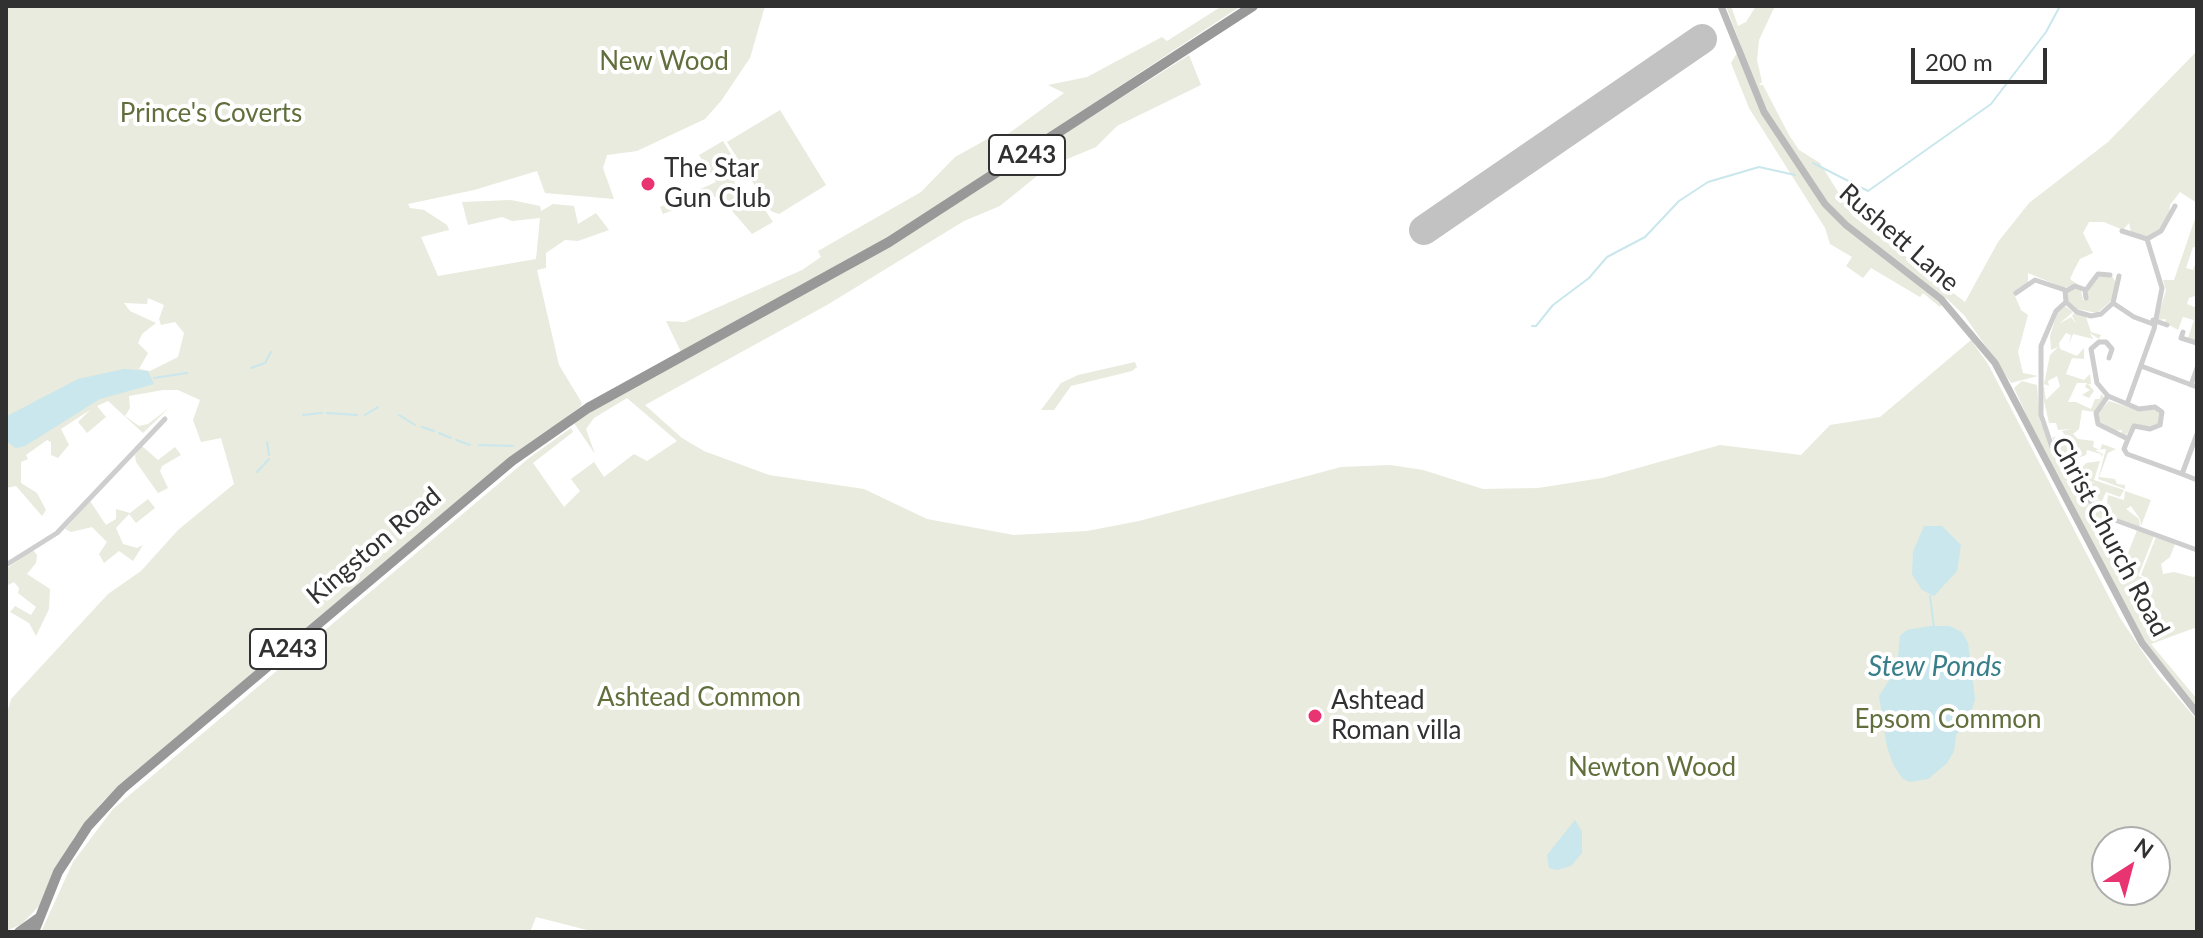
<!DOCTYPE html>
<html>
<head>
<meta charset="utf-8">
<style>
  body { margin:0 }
  #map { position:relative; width:2203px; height:938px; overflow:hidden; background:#fff; font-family:Lato,sans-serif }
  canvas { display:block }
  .frame { position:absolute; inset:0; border:8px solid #313131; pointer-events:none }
  .north { position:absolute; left:2091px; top:826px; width:80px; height:80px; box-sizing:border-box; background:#fff; border:2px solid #adadad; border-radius:50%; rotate:36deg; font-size:22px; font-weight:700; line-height:32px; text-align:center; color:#313131 }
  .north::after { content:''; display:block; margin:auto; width:28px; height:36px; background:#e83470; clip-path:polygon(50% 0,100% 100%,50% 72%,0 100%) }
  .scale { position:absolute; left:1911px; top:48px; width:136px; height:36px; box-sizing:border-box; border:4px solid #313131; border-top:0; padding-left:10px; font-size:24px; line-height:28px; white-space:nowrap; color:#313131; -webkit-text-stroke:6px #fff; paint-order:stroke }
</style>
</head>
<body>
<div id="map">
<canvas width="2203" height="938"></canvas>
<div class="frame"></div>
<div class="north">N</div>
<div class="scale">200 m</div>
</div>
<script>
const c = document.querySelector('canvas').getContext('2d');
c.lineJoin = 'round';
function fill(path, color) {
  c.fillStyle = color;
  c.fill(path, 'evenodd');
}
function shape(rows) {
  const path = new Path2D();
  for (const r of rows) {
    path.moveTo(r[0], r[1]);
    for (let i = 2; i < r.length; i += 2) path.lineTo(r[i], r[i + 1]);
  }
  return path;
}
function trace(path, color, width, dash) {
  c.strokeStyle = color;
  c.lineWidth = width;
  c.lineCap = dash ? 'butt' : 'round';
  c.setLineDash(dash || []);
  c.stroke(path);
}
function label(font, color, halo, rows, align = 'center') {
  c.font = font + ' Lato,sans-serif';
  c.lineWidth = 8;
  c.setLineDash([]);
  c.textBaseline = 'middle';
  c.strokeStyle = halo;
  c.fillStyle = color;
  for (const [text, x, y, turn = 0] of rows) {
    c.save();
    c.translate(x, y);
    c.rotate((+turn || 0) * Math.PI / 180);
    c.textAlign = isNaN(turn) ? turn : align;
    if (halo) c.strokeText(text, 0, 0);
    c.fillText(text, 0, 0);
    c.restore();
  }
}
const green = shape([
  [6,6,765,6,750,58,721,101,705,119,637,151,607,155,603,168,614,199,545,193,537,171,474,190,408,204,410,208,424,210,447,225,449,230,421,237,438,276,536,259,540,218,512,221,502,217,468,225,462,202,511,200,540,206,541,211,553,204,574,206,578,224,596,213,609,230,578,241,565,240,546,253,546,268,537,270,559,365,582,403,580,407,507,461,284,646,273,646,275,655,104,800,74,837,40,905,22,924,6,931,6,717,11,699,108,594,141,571,178,530,234,484,221,438,201,442,193,420,200,400,178,390,163,390,129,396,130,408,125,416,139,426,148,424,169,408,143,433,108,401,97,406,106,417,87,433,78,422,90,410,61,429,69,445,58,458,51,455,51,442,47,440,26,455,28,459,21,462,21,483,37,493,46,510,42,516,16,486,6,488],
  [148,298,164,305,159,319,161,325,175,322,184,333,178,357,150,371,139,369,148,353,138,343,142,334,156,323,130,311,124,303,147,304],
  [1222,6,1241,6,895,234,682,354,666,321,685,322,802,270,821,257,818,251,921,192,955,157,991,137,1008,134,1064,93,1048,85,1087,77,1162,37,1167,41],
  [1726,6,1731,6,1738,26,1746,22,1756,6,1775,6,1759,40,1757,60,1762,82,1759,85,1763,85,1789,135,1799,150,1820,163,1853,216,1965,302,1998,242,2029,203,2108,142,2197,51,2197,203,2180,192,2170,205,2169,214,2159,230,2145,238,2131,232,2129,223,2123,230,2104,222,2089,222,2083,233,2093,253,2080,259,2074,270,2070,279,2077,284,2064,288,2028,273,2028,282,2015,296,2021,310,2028,315,2018,352,2023,373,2038,376,2011,383,1964,315,1946,298,1940,307,1923,293,1920,297,1871,268,1863,278,1846,266,1852,257,1830,244,1825,228,1749,108,1731,63,1741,46],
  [1189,55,1201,85,1117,126,1096,147,1048,167,1000,206,964,221,827,305,645,405,682,438,704,451,769,475,864,489,927,519,1014,535,1087,531,1139,521,1341,467,1390,465,1423,470,1483,489,1538,488,1602,478,1720,445,1801,455,1830,425,1880,417,1971,340,1988,364,2120,618,2157,673,2197,720,2197,932,595,932,536,917,530,932,41,932,73,862,113,809,529,458,571,428,573,432,533,463,564,507,580,491,571,479,594,462,604,477,634,454,647,461,677,441,627,398,594,418,586,429,595,454,574,423,627,389,847,271],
  [2107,842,2155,842,2155,890,2107,890],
  [780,110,826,185,779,214,771,211,727,142],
  [723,141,744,175,734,182,743,198,753,192,773,222,752,234,721,198,710,196,663,214,660,207,716,182,699,155],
  [2197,213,2197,248,2193,247,2186,268,2193,270,2197,259,2197,299,2195,296,2189,298,2187,304,2197,308,2197,337,2194,340,2188,338,2194,320,2183,317,2178,330,2165,323,2166,319,2157,320,2166,290,2163,280,2174,280],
  [2098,276,2112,276,2116,283,2112,300,2097,313,2077,309,2067,300,2067,293,2075,288,2081,290,2083,300,2087,300,2088,291],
  [2065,306,2073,312,2059,324,2071,317,2077,325,2072,316,2074,313,2086,317,2091,332,2101,335,2099,339,2090,333,2093,339,2073,334,2069,344,2071,335,2066,333,2059,343,2060,349,2077,356,2084,348,2084,359,2072,358,2066,374,2084,380,2090,374,2091,384,2088,384,2094,391,2089,398,2082,395,2090,390,2085,387,2087,383,2077,383,2068,402,2076,402,2091,409,2095,399,2100,399,2101,394,2104,397,2095,412,2082,410,2079,429,2073,434,2078,439,2094,441,2093,447,2100,450,2102,444,2116,449,2108,453,2099,477,2115,479,2117,484,2125,485,2125,489,2098,479,2106,449,2095,450,2103,454,2101,457,2101,454,2087,450,2086,455,2075,459,2074,465,2069,464,2070,469,2066,471,2052,441,2068,469,2052,438,2056,436,2054,439,2061,444,2065,435,2062,431,2071,429,2058,430,2056,423,2049,423,2044,401,2043,388,2048,389,2044,389,2046,400,2060,386,2057,376,2048,381,2049,386,2044,384,2050,355,2058,347,2051,350,2050,336,2058,311],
  [1135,362,1137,367,1132,371,1071,386,1054,410,1041,410,1061,383,1078,375],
  [2022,381,2037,385,2040,421,2059,465,2076,490,2111,519,2101,540,2117,568,2122,569,2137,530,2154,536,2138,576,2152,581,2141,575,2156,537,2175,544,2170,557,2161,564,2163,574,2174,572,2193,577,2197,575,2197,627,2151,644,2197,699,2197,710,2143,639,2048,462,2014,388],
  [2109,401,2140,411,2155,409,2160,412,2160,423,2148,427,2133,425,2126,435,2121,434,2122,430,2115,431,2099,421,2098,413],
  [142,446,158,460,175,447,181,455,162,466,160,471,168,488,158,493,136,462,135,455],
  [2100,461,2094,480,2124,490,2120,497,2106,492,2102,501,2107,503,2108,495,2124,500,2125,491,2151,500,2141,526,2140,519,2131,506,2126,509,2139,519,2140,527,2109,515,2090,499,2100,500,2093,496,2095,491,2090,486,2084,485,2095,482,2082,483,2075,478,2071,472,2075,476,2086,463],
  [148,499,155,508,136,523,129,514,116,528,123,544,137,548,143,545,133,561,119,551,104,563,99,554,107,542,92,527,71,532,65,529,90,501,106,525,116,519,116,509,130,513],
  [33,550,37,555,36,563,27,574,50,589,49,609,36,636,29,623,10,612,15,606,31,615,36,607,18,593,19,588,14,582,6,586,6,569]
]);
const water = shape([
  [124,369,148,371,154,384,100,399,25,446,16,448,6,441,7,416,78,379],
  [1924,526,1942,526,1961,545,1957,571,1934,596,1922,590,1912,574,1913,552],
  [1930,626,1949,626,1962,632,1968,643,1975,699,1968,722,1956,735,1954,751,1947,763,1928,779,1910,782,1903,779,1894,766,1887,747,1879,696,1897,668,1900,636,1907,630],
  [1575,820,1582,832,1582,853,1571,866,1557,870,1549,868,1547,855]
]);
const stream = shape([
  [1813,163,1868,191,1991,104,2046,32,2060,6],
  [1532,326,1536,326,1553,305,1589,278,1607,257,1645,237,1679,201,1708,182,1759,167,1795,175],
  [251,368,265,363,271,352],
  [154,378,187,373],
  [327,413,357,415],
  [303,415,322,413],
  [365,415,378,407],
  [399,415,415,425],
  [422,427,434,431],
  [439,433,451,438],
  [456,440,470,445],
  [267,442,269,455],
  [479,445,513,446],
  [257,472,269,459],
  [1930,596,1934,627]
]);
const runway = shape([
  [1424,230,1702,39]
]);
const street = shape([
  [2122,231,2147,239,2162,288,2154,329,2127,404],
  [2147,239,2161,231,2175,206],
  [2085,290,2086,298],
  [2066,291,2075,286,2086,290,2098,274,2110,275],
  [2016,293,2035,280,2065,290,2066,302],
  [2113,303,2119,276],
  [2153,320,2167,325],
  [2153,324,2134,317,2113,303,2101,314,2091,316,2077,312,2066,302,2056,311,2041,346,2041,415,2054,453,2085,497,2115,520,2197,550],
  [2183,332,2181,338,2197,343],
  [2109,358,2112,349,2106,342,2099,342,2091,349,2097,383,2108,396,2096,413,2098,424,2128,439,2124,449,2127,454,2182,474],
  [2141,366,2197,387],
  [2191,385,2197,368],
  [2108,396,2139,409,2155,407,2162,412,2160,425,2150,429,2134,426,2128,439],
  [2197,434,2182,474,2197,480],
  [6,565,57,533,165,419]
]);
const secondary = shape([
  [1721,6,1764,112,1825,204,1846,225,1941,299,1995,363,2142,643,2197,713]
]);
const highway = shape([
  [19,932,40,917],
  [34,932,58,872,88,826,122,789,512,461,588,408,889,242,1253,6]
]);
const markers = [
  [648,184,8,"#e83470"],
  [1315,716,8,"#e83470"]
];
const shields = [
  [1027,155,76],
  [288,649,76]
];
const shieldNames = [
  ["A243",1027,155],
  ["A243",288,649]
];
const parkNames = [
  ["New Wood",664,62],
  ["Prince's Coverts",211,114],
  ["Ashtead Common",699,698],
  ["Epsom Common",1948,720],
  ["Newton Wood",1652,768]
];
const poiNames = [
  ["The Star",664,169],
  ["Gun Club",664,199],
  ["Ashtead",1331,701],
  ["Roman villa",1331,731]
];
const streetNames = [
  ["Rushett Lane",1899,238,41],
  ["Christ Church Road",2110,537,62],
  ["Kingston Road",374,546,-40]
];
const waterNames = [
  ["Stew Ponds",1935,667]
];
fill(green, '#e8ebdd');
fill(water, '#c9e7ec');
trace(stream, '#c9e7ec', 2);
trace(runway, '#c2c2c2', 30);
trace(street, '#cecece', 5);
trace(secondary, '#bbb', 7);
trace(highway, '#989898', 10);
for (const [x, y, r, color] of markers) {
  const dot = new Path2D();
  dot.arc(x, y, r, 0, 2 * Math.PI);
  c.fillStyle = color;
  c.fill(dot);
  trace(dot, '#fff', 3);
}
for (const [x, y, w] of shields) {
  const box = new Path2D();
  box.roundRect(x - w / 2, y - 20, w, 40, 6);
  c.fillStyle = '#fff';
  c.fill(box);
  trace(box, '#313131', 2);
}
label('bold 24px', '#313131', null, shieldNames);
label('26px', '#616f3d', '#fff', parkNames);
label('26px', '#313131', '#fff', poiNames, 'left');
label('26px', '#313131', '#fff', streetNames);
label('italic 28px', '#397f89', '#fff', waterNames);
</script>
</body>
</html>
